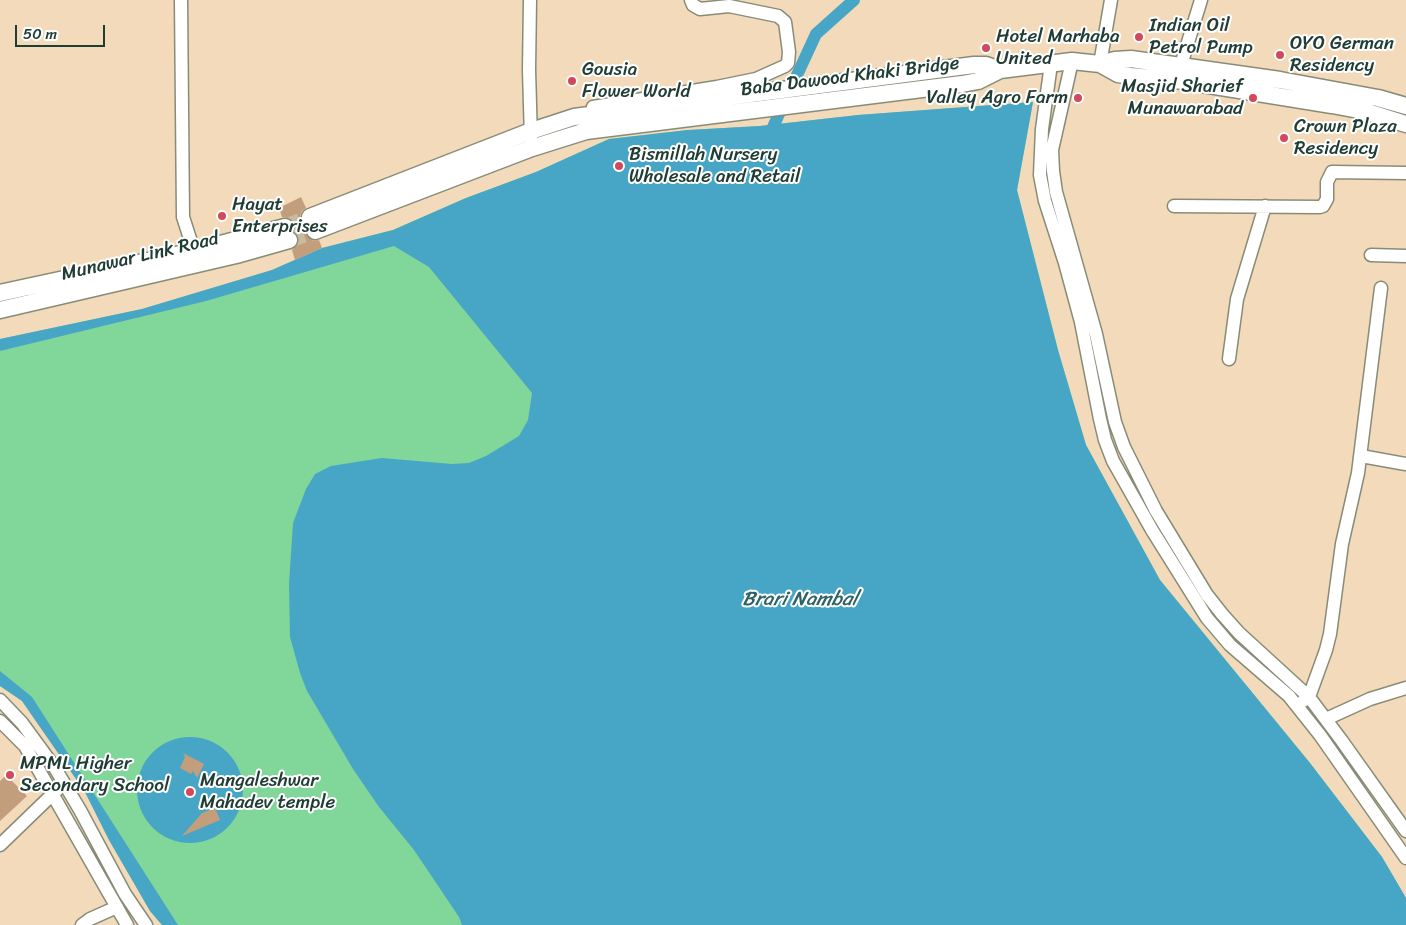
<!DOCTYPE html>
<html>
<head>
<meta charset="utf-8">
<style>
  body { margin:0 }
  #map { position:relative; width:1406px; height:925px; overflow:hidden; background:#f2daba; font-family:Sriracha,sans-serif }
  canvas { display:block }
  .scale { position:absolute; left:15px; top:25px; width:90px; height:22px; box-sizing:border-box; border:2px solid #1f3d34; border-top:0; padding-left:6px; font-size:15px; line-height:18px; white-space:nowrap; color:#1f3d34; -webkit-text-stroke:4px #fff; paint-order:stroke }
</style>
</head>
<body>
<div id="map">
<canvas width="1406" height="925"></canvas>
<div class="scale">50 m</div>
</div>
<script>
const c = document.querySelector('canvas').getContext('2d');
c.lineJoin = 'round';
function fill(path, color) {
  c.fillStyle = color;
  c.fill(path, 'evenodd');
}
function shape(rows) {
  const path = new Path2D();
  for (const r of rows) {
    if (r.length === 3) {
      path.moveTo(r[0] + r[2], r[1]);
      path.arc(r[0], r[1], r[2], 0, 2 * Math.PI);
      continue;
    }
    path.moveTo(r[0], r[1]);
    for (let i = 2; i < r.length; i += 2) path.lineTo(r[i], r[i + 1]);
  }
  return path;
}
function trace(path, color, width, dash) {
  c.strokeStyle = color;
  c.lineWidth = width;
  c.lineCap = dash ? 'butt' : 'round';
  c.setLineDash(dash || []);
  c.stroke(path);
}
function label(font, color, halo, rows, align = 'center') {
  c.font = font + ' Sriracha,sans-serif';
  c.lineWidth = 4;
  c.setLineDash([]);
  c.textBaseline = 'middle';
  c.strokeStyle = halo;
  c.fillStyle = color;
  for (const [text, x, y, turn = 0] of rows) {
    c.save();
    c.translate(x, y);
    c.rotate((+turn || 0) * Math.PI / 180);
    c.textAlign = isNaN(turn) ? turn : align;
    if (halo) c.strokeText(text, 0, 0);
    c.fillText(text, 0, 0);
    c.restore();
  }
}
const green = shape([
  [1033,102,1017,190,1058,350,1086,445,1160,580,1310,763,1382,857,1406,898,1406,925,162,925,150,911,109,840,85,792,22,701,0,686,0,339,142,309,272,270,322,248,393,230,466,198,536,172,609,139,688,130,760,126,858,115]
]);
const water = shape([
  [1033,102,1017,190,1058,350,1086,445,1160,580,1310,763,1382,857,1406,898,1406,925,462,925,459,917,414,850,379,807,353,769,307,691,300,673,290,637,289,584,293,523,306,489,315,474,331,466,382,458,452,464,469,463,486,456,519,436,528,420,532,393,429,267,394,246,206,301,0,351,0,339,142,309,272,270,322,248,393,230,466,198,536,172,609,139,688,130,760,126,858,115],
  [0,671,32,697,178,925,162,925,150,911,109,840,85,792,22,701,0,686],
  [190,790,53]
]);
const canal = shape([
  [767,140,816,34,854,0]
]);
const building = shape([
  [301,197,306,208,302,211,300,216,301,221,307,226,306,235,313,241,319,240,322,248,295,260,292,250,299,243,298,237,294,231,295,225,292,220,288,218,282,217,279,208],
  [183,753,204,764,197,778,193,771,191,774,180,768,185,757],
  [6,775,27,796,0,821,0,781],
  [215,808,220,820,182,836,202,813]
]);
const majorTunnel = shape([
  [285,227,310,217],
  [289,240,315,231]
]);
const minor = shape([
  [181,0,183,217,194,251],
  [530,0,529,70,531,140],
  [1072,61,1052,150,1053,171,1056,192,1096,334,1115,422,1124,447,1156,511,1207,595,1222,614,1239,633,1309,697,1342,741,1406,831],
  [1051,64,1042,129,1040,175,1045,201,1065,263,1081,322,1100,419,1105,440,1113,461,1152,530,1207,618,1230,645,1289,696,1320,735,1406,858],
  [1100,64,1111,0],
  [1181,65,1201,0],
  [593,107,717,87,756,79,785,66,788,63,789,52,785,22,778,16,729,6,700,9,693,5,691,0],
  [1174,206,1320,207,1323,206,1327,199,1327,182,1332,172,1406,173],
  [1371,255,1406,256],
  [1229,359,1237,299,1265,206],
  [1361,456,1406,464],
  [0,700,22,723,55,768,80,810,125,894,146,925],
  [1303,701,1309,697,1326,650,1330,634,1342,544,1358,473,1381,288],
  [1326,719,1370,699,1406,688],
  [0,721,25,746,127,925],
  [0,845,59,788],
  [82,925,90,919,117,907]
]);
const major = shape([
  [1100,64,1118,74,1130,76,1184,81,1332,105,1364,111,1406,124],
  [310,217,531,131,574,117,974,65,986,65,1000,70,1072,61,1100,64,1115,60,1131,59,1280,80,1378,98,1406,106],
  [315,231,532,148,586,131,962,84,978,81,1000,70],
  [0,293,194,251,285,227],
  [0,310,236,255,289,240]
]);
const markers = [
  [1139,37,5,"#d1495b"],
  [986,48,5,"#d1495b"],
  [1280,55,5,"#d1495b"],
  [572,81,5,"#d1495b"],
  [1078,98,5,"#d1495b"],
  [1253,98,5,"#d1495b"],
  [1284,138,5,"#d1495b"],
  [619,166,5,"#d1495b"],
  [222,216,5,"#d1495b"],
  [10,775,5,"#d1495b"],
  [190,792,5,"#d1495b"]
];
const poiNames = [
  ["Indian Oil",1149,26],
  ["Petrol Pump",1149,48],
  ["Hotel Marhaba",996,37],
  ["United",996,59],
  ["OYO German",1290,44],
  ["Residency",1290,66],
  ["Gousia",582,70],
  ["Flower World",582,92],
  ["Masjid Sharief",1243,87,"right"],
  ["Munawarabad",1243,109,"right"],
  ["Valley Agro Farm",1068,98,"right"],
  ["Crown Plaza",1294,127],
  ["Residency",1294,149],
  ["Bismillah Nursery",629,155],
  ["Wholesale and Retail",629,177],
  ["Hayat",232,205],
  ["Enterprises",232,227],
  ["MPML Higher",20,764],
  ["Secondary School",20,786],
  ["Mangaleshwar",200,781],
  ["Mahadev temple",200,803]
];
const streetNames = [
  ["Baba Dawood Khaki Bridge",850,77,-7],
  ["Munawar Link Road",140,257,-13]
];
const waterNames = [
  ["Brari Nambal",800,600]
];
fill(green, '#81d699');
fill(water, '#47a6c6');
trace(canal, '#47a6c6', 12);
fill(building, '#c39e7c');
trace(majorTunnel, '#c8bb9f', 16, [16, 8]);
trace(minor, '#888c77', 15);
trace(major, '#888c77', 19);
trace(minor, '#fff', 12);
trace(major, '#fff', 16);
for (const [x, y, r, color] of markers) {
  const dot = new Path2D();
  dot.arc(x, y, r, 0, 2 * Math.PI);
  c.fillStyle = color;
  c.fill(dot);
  trace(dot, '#fff', 2);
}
label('19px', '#1f3d34', '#fff', poiNames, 'left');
label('19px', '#1f3d34', '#fff', streetNames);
label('italic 20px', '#2d6267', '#fff', waterNames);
</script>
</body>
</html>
